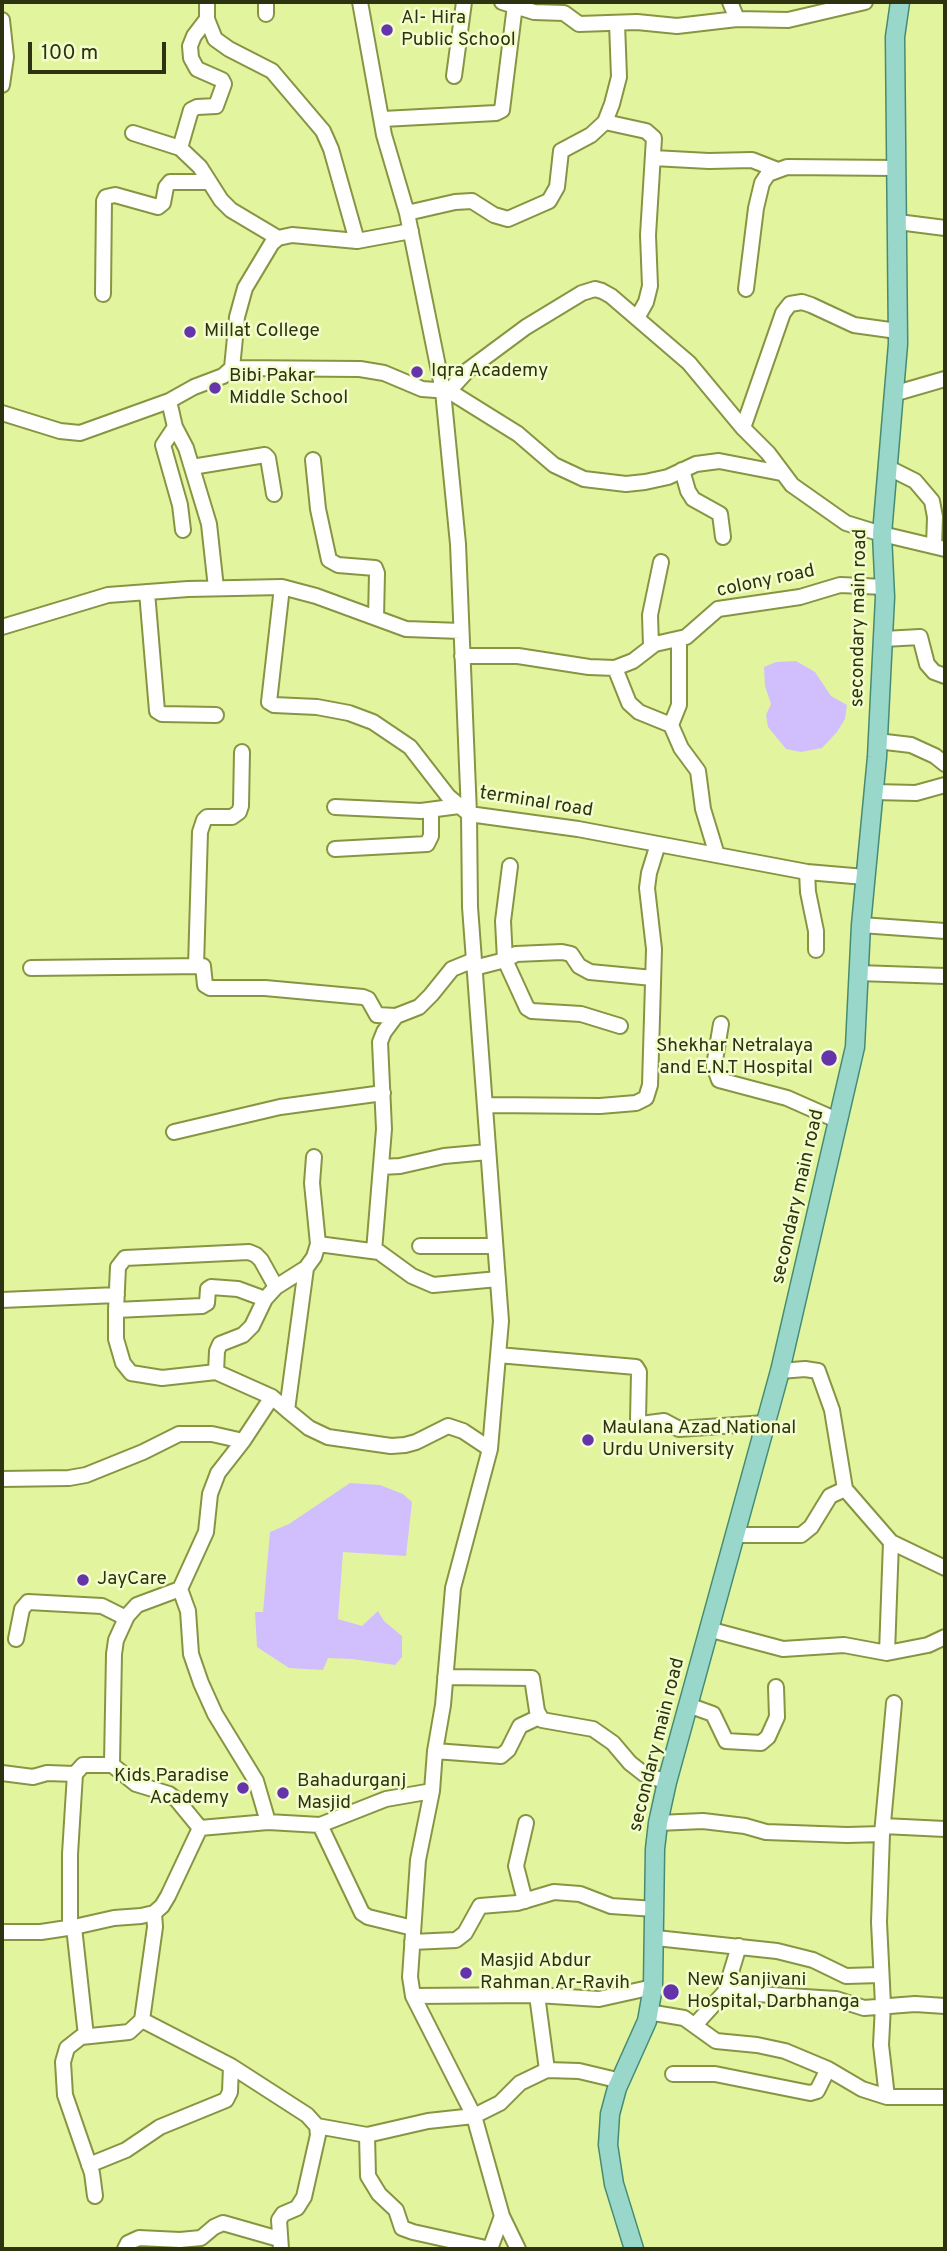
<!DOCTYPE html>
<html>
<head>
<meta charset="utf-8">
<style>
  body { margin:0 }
  #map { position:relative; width:947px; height:2251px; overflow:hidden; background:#e3f49f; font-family:Overpass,sans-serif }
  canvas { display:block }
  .frame { position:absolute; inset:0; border:4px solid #2d3310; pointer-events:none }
  .scale { position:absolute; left:28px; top:42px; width:138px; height:32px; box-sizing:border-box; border:4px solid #2d3310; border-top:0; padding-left:9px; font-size:21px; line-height:24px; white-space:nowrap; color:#2d3310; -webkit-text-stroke:5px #f3fdcc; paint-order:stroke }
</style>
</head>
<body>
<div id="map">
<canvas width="947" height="2251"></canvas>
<div class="frame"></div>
<div class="scale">100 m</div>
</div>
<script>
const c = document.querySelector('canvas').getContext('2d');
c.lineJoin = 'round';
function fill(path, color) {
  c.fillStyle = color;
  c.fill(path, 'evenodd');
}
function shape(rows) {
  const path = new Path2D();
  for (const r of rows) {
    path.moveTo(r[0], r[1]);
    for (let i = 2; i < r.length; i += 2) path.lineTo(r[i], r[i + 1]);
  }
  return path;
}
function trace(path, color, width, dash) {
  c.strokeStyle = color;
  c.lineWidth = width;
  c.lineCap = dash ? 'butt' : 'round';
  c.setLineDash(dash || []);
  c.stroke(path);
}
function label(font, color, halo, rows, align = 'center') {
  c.font = font + ' Overpass,sans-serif';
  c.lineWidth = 5;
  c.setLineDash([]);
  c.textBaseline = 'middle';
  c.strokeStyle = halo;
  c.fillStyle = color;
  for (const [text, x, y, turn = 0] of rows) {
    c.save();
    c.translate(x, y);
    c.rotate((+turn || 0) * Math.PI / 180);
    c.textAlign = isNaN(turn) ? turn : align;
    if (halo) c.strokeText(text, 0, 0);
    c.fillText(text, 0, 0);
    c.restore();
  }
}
const water = shape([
  [796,661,815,672,831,696,847,705,845,719,837,732,822,748,801,752,786,749,768,727,766,715,771,704,765,686,764,667,776,662],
  [350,1483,380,1485,403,1494,412,1502,406,1556,343,1552,338,1619,362,1626,378,1611,384,1621,402,1636,402,1657,395,1665,352,1659,328,1658,323,1670,289,1668,257,1647,255,1612,263,1612,270,1532,289,1524]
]);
const minor = shape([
  [207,2,207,19,215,39,229,49,272,71,323,131,331,149,357,241],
  [360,2,384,135,407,213,443,391,458,544,469,814,470,907,501,1321,490,1449,453,1588,443,1705,435,1751,432,1791,418,1860,410,1977,413,1996,474,2116,502,2216,518,2249],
  [502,2,534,12,564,13,579,24,637,22,677,26,737,19,788,20,865,2],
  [730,2,737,19],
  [266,14,266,2],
  [2,20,6,57,2,85],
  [454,76,464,2],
  [383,119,496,113,502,110,515,5],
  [605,122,646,131,654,138,648,235,650,286,646,302,637,318],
  [133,133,180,148,200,167,221,200,231,210,278,238],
  [180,148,191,110,197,107,216,106,224,84,222,80,197,69,191,58,190,46,194,36,207,19],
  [653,158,709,161,752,160,775,169],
  [407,213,455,202,472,201,494,215,508,219,549,201,557,187,561,151,591,135,605,122,612,104,619,77,617,23],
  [898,222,945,228],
  [746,289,756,208,762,183,768,174,787,167,896,168],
  [103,294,104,201,106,197,115,195,158,207,163,203,166,187,170,182,208,182],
  [232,368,360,369,384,373,422,389,449,391,518,434,554,465,584,479,626,484,645,482,668,477,696,464,719,461,781,473],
  [449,391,468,370,526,327,582,293,595,289,602,291,611,296,689,363,743,428,768,453,792,485,846,523,882,534,945,549],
  [893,394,945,379],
  [169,401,175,427,186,448,209,524,216,588],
  [2,413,60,431,80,433,169,401,194,387,223,376,232,368,237,317,245,288,272,243,278,238,292,235,357,241,411,231],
  [175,427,163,445,180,505,183,530],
  [743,428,783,313,790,304,802,302,811,305,854,325,897,331],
  [313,460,318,509,329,560,338,565,375,568,377,573,376,618],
  [192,467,265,455,268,458,274,494],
  [887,467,915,481,932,501,935,517,934,546],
  [682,470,688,491,693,499,720,514,723,537],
  [282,587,269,702,274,705,317,707,349,713,373,722,410,747,448,796,469,814,578,829,807,872,865,877],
  [147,592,157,711,162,714,216,715],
  [2,627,108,595,188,589,282,587,316,596,406,629,461,631],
  [884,639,920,637,927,664,934,672,945,676],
  [651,646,650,615,661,562],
  [462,656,518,656,589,667,615,668,633,661,655,644,686,637,718,609,800,597,840,585,885,587],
  [615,668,629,703,639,712,671,725,681,748,698,771,703,809,717,855],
  [671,725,679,705,679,639],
  [877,741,911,745,935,756,945,764],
  [874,792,916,793,945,785],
  [335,807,421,811,459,806],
  [335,849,427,844,431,836,431,810],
  [510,866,503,921,505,960,527,1008,532,1011,581,1014,620,1026],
  [807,872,808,892,816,931,816,950],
  [861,925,945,931],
  [196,966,200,832,204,820,207,817,232,817,239,812,241,806,242,752],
  [31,968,203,966,205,985,210,988,265,988,363,997,368,999,377,1015,396,1016,419,1007,431,995,452,969,474,960],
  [474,968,505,960,516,954,562,952,571,954,579,966,590,972,653,978],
  [858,973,945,976],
  [721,1024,714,1066,719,1080,787,1098,839,1121],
  [486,1105,600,1106,636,1103,646,1098,650,1085,654,949,647,888,649,873,658,844],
  [174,1132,280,1107,383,1093],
  [314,1157,312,1183,318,1244],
  [381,1167,400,1166,444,1156,488,1152],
  [420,1246,495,1246],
  [374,1251,384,1129,380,1042,384,1032,396,1016],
  [276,1287,261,1260,256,1255,249,1252,125,1258,118,1267,116,1310,116,1339,123,1363,131,1373,162,1378,216,1372,217,1351,220,1344,243,1335,252,1326,265,1299,276,1287,306,1268,314,1257,318,1244,379,1252,412,1276,433,1285,498,1279],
  [2,1300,117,1295],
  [116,1310,202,1306,207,1303,208,1289,211,1287,238,1289,265,1299],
  [498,1355,636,1367,639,1372,638,1420,641,1424,664,1421,679,1429,765,1423],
  [780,1371,805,1369,818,1371,832,1410,845,1489,891,1542,887,1653],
  [216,1372,272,1397,287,1410,306,1268],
  [287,1410,309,1428,328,1437,391,1446,405,1445,416,1442,448,1426,463,1431,490,1449],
  [2,1479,69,1478,86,1475,143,1452,179,1434,212,1434,243,1441],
  [735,1535,801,1535,811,1527,830,1496,845,1489],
  [891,1542,945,1568],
  [180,1589,188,1611,191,1654,201,1683,215,1714,256,1781,268,1822],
  [708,1629,783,1649,844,1645,887,1653,928,1645,945,1637],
  [16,1639,22,1609,28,1602,102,1606,126,1618],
  [445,1677,532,1678,537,1711,542,1720,593,1729,613,1743,630,1763,644,1774,667,1782],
  [688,1705,713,1714,726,1741,761,1743,768,1737,777,1717,776,1687],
  [435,1751,501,1756,508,1750,520,1726,539,1717],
  [111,1764,136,1784,169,1794,177,1800,200,1828],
  [2,1773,33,1777,47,1773,75,1774],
  [658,1823,703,1821,745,1826,766,1832,847,1835,882,1834],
  [320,1825,362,1913,368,1917,413,1928],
  [883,1826,945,1829],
  [525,1901,516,1866,526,1823],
  [74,1927,86,2036],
  [70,1928,70,1854,75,1774,83,1765,108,1765,112,1763,114,1654,116,1640,127,1616,137,1605,180,1589,206,1532,210,1494,218,1473,243,1441,272,1397],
  [2,1932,41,1932,74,1927,114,1918,141,1916,154,1913,162,1906,168,1896,200,1828,268,1822,320,1825,386,1799,432,1791],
  [656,1938,777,1951,813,1960,846,1976,881,1975],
  [412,1942,456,1940,465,1933,480,1906,517,1903,554,1892,580,1894,611,1906,655,1909],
  [725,1992,836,1999,864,2008,915,2004,945,2006],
  [537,1995,547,2070],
  [413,1996,537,1995,599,1999,653,1987],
  [648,2012,684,2018,716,2041,757,2045,785,2051,828,2069,862,2089,887,2097,945,2097],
  [142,2020,231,2066,307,2115,317,2126,318,2135,304,2197,297,2208,283,2214,279,2220,281,2249],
  [695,2025,725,1992,739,1946],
  [673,2074,715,2074,810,2093,817,2091,828,2069],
  [887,2097,881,2045,883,2005,879,1922,882,1834,894,1703],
  [317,2126,367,2135,428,2121,474,2116,500,2103,520,2083,547,2070,579,2071,621,2081],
  [367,2135,368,2176,379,2194,396,2210,402,2228,413,2232,490,2249],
  [89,2165,126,2150,160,2127,226,2100,230,2092,231,2066],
  [95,2196,92,2173,65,2095,63,2062,67,2048,81,2037,129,2032,142,2020,155,1927,154,1913],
  [125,2249,128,2243,139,2238,180,2240,201,2238,214,2227,223,2223,279,2239],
  [490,2249,502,2216]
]);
const major = shape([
  [634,2249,614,2184,608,2145,610,2114,617,2088,647,2021,653,1987,655,1849,658,1823,667,1782,780,1371,855,1047,861,925,877,757,885,597,882,534,898,344,895,37,900,2]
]);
const markers = [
  [387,30,7,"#6534ab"],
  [190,332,7,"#6534ab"],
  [417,372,7,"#6534ab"],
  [215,388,7,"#6534ab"],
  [829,1058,9,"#6534ab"],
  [588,1440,7,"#6534ab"],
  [83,1580,7,"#6534ab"],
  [243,1788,7,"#6534ab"],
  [283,1793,7,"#6534ab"],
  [466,1973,7,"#6534ab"],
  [671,1992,9,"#6534ab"]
];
const poiNames = [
  ["Al- Hira",401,19],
  ["Public School",401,41],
  ["Millat College",204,332],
  ["Iqra Academy",431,372],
  ["Bibi Pakar",229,377],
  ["Middle School",229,399],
  ["Shekhar Netralaya",813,1047,"right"],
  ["and E.N.T Hospital",813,1069,"right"],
  ["Maulana Azad National",602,1429],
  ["Urdu University",602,1451],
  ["JayCare",97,1580],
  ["Kids Paradise",229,1777,"right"],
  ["Academy",229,1799,"right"],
  ["Bahadurganj",297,1782],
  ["Masjid",297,1804],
  ["Masjid Abdur",480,1962],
  ["Rahman Ar-Ravih",480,1984],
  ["New Sanjivani",687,1981],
  ["Hospital, Darbhanga",687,2003]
];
const streetNames = [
  ["colony road",766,582,-12],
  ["secondary main road",860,618,-89],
  ["terminal road",536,803,9],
  ["secondary main road",799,1197,-77],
  ["secondary main road",658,1745,-76]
];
fill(water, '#d1bffd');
trace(minor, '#879543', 18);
trace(major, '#468c72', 21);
trace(minor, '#fff', 14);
trace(major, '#98d7ca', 18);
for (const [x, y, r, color] of markers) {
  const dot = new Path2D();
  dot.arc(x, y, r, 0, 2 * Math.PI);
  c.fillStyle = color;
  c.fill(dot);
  trace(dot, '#f3fdcc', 2.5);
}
label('19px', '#2d3310', '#f3fdcc', poiNames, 'left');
label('19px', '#2d3310', '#f3fdcc', streetNames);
</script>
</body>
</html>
